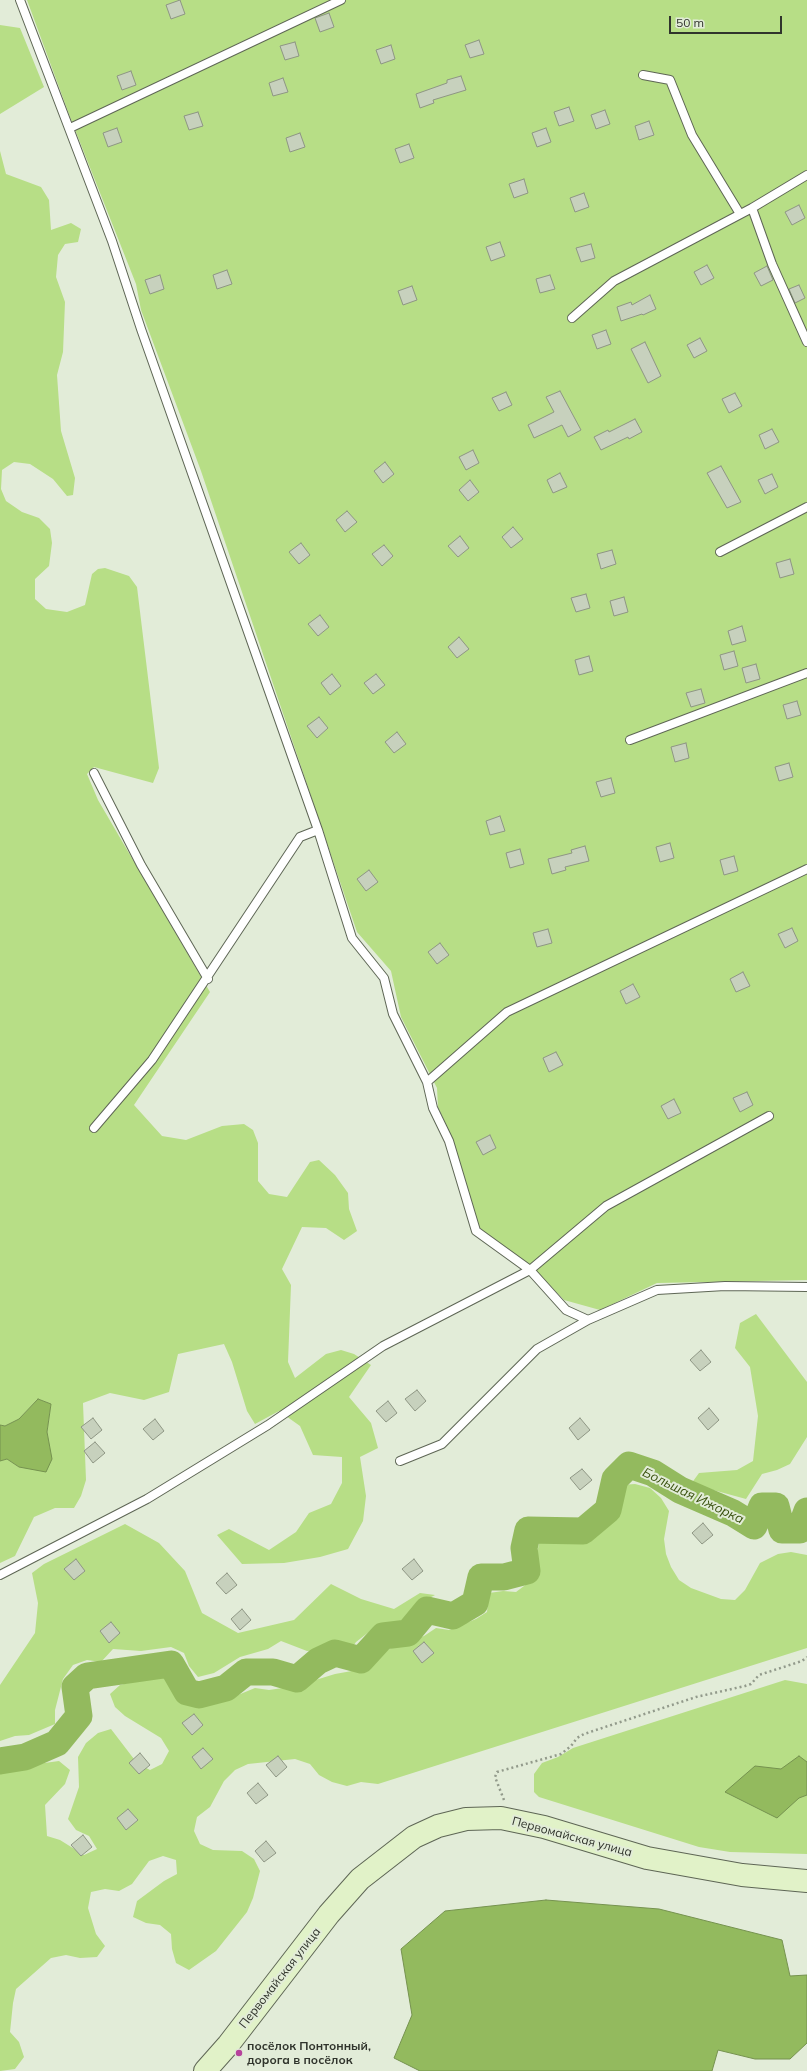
<!DOCTYPE html>
<html>
<head>
<meta charset="utf-8">
<style>
  body { margin:0 }
  #map { position:relative; width:807px; height:2071px; overflow:hidden; background:#e2ecd8; font-family:Mulish,sans-serif }
  canvas { display:block }
  .scale { position:absolute; left:669px; top:16px; width:113px; height:18px; box-sizing:border-box; border:2px solid #30342c; border-top:0; padding-left:5px; font-size:12px; line-height:14px; white-space:nowrap; color:#30342c; -webkit-text-stroke:3px #e2ecd8; paint-order:stroke }
</style>
</head>
<body>
<div id="map">
<canvas width="807" height="2071"></canvas>
<div class="scale">50 m</div>
</div>
<script>
const c = document.querySelector('canvas').getContext('2d');
c.lineJoin = 'round';
function fill(path, color) {
  c.fillStyle = color;
  c.fill(path, 'evenodd');
}
function shape(rows) {
  const path = new Path2D();
  for (const r of rows) {
    path.moveTo(r[0], r[1]);
    for (let i = 2; i < r.length; i += 2) path.lineTo(r[i], r[i + 1]);
  }
  return path;
}
function trace(path, color, width, dash) {
  c.strokeStyle = color;
  c.lineWidth = width;
  c.lineCap = dash ? 'butt' : 'round';
  c.setLineDash(dash || []);
  c.stroke(path);
}
function label(font, color, halo, rows, align = 'center') {
  c.font = font + ' Mulish,sans-serif';
  c.lineWidth = 4;
  c.setLineDash([]);
  c.textBaseline = 'middle';
  c.strokeStyle = halo;
  c.fillStyle = color;
  for (const [text, x, y, turn = 0] of rows) {
    c.save();
    c.translate(x, y);
    c.rotate((+turn || 0) * Math.PI / 180);
    c.textAlign = isNaN(turn) ? turn : align;
    if (halo) c.strokeText(text, 0, 0);
    c.fillText(text, 0, 0);
    c.restore();
  }
}
const green = shape([
  [27,0,807,0,807,1280,657,1283,600,1310,564,1300,537,1272,480,1230,453,1140,438,1107,437,1088,401,1017,391,971,357,932,201,471,141,310,136,284,70,117],
  [0,25,20,28,44,87,0,114],
  [0,151,6,174,41,187,49,200,51,230,71,223,81,229,78,242,65,244,58,255,56,277,65,302,63,352,57,375,61,431,75,478,73,495,67,496,53,479,30,464,14,462,2,470,1,489,6,501,22,512,39,518,50,529,52,543,49,566,35,579,35,599,46,609,67,612,85,605,92,574,98,569,105,568,129,576,137,587,159,768,153,783,94,767,87,774,98,800,210,992,134,1105,162,1136,186,1140,222,1126,244,1124,253,1130,258,1143,258,1181,269,1194,287,1197,310,1162,319,1160,335,1175,348,1193,349,1209,357,1231,344,1240,326,1228,302,1227,282,1269,291,1285,288,1362,295,1378,326,1354,341,1350,354,1354,371,1365,349,1397,371,1423,378,1448,360,1457,366,1496,363,1521,348,1549,320,1557,284,1563,242,1564,217,1535,229,1529,269,1550,296,1532,309,1513,331,1504,342,1483,342,1457,313,1455,300,1426,279,1411,255,1424,247,1411,232,1362,224,1344,178,1354,169,1392,144,1400,110,1393,83,1403,86,1480,81,1496,74,1508,55,1508,34,1517,15,1556,0,1563,0,1461,7,1459,19,1467,51,1459,47,1432,51,1404,38,1399,19,1419,5,1426,0,1425],
  [756,1314,807,1382,807,1437,790,1464,777,1470,762,1474,746,1499,691,1484,699,1473,737,1470,753,1461,758,1416,750,1367,735,1348,740,1323],
  [635,1484,650,1488,661,1498,669,1511,664,1539,666,1554,671,1567,679,1580,691,1588,721,1599,735,1600,745,1590,760,1563,778,1554,791,1552,807,1555,807,1648,378,1784,361,1782,347,1786,332,1782,319,1775,310,1764,295,1759,248,1764,235,1770,224,1781,210,1807,197,1817,194,1831,200,1844,213,1850,242,1851,254,1859,260,1871,253,1898,247,1912,216,1951,189,1970,176,1963,172,1949,171,1934,160,1925,146,1923,133,1917,137,1901,164,1881,177,1874,176,1860,163,1856,149,1861,132,1884,119,1891,105,1889,91,1892,88,1908,96,1934,105,1946,97,1957,80,1958,66,1955,51,1958,16,1989,13,2003,10,2032,19,2042,24,2057,15,2069,0,2071,0,1773,17,1764,30,1765,59,1761,70,1770,65,1784,45,1805,47,1836,60,1840,84,1855,97,1849,89,1836,76,1830,68,1819,79,1787,78,1757,86,1743,98,1733,111,1729,137,1763,150,1770,162,1764,169,1751,161,1738,125,1716,115,1707,110,1694,120,1685,147,1678,169,1678,175,1692,187,1699,216,1704,255,1688,269,1690,296,1686,335,1674,363,1669,384,1651,424,1636,436,1628,449,1630,476,1619,487,1612,489,1593,503,1591,516,1592,528,1583,534,1570,539,1543,553,1539,582,1542,607,1525,614,1513,621,1485],
  [125,1524,159,1543,185,1571,202,1613,238,1633,294,1620,331,1584,361,1599,394,1609,420,1593,435,1595,420,1603,402,1624,395,1626,381,1625,374,1628,356,1642,351,1649,307,1651,281,1641,268,1649,240,1657,214,1673,198,1677,189,1666,184,1653,171,1647,141,1651,113,1649,101,1662,87,1660,73,1665,63,1679,55,1710,55,1724,29,1735,15,1736,0,1741,0,1685,35,1633,38,1603,32,1573,44,1564],
  [785,1680,807,1684,807,1854,730,1852,699,1847,539,1797,534,1792,534,1774,542,1763,558,1757,573,1748]
]);
const water = shape([
  [38,1399,51,1404,47,1432,52,1459,46,1472,19,1467,7,1459,0,1461,0,1425,5,1426,19,1419,38,1399],
  [799,1756,807,1762,807,1795,799,1798,777,1818,725,1792,755,1766,781,1769,799,1756],
  [546,1900,659,1909,782,1940,790,1976,807,1975,807,2043,790,2059,755,2059,718,2050,712,2071,420,2071,394,2058,412,2015,401,1949,445,1911,546,1900]
]);
const river = shape([
  [0,1761,25,1757,57,1743,79,1716,75,1687,87,1676,171,1664,187,1692,199,1695,226,1688,246,1672,273,1672,297,1679,318,1661,335,1653,361,1660,383,1636,408,1633,427,1610,453,1616,475,1603,481,1577,504,1577,527,1571,524,1548,528,1530,583,1531,608,1510,615,1479,629,1465,653,1473,680,1490,733,1513,754,1526,762,1506,776,1506,782,1530,800,1530,807,1511]
]);
const building = shape([
  [180,0,185,14,171,19,166,5,180,0],
  [329,13,334,27,320,32,315,18,329,13],
  [479,40,484,54,470,58,465,45,479,40],
  [295,42,299,56,285,60,280,46,295,42],
  [391,45,395,59,381,64,376,50,391,45],
  [131,71,136,85,122,90,117,76,131,71],
  [461,76,466,90,433,100,434,103,420,108,416,94,447,83,447,80,461,76],
  [283,78,288,92,273,96,269,83,283,78],
  [569,107,574,121,559,126,554,112,569,107],
  [605,110,610,124,596,129,591,115,605,110],
  [198,112,203,126,189,130,184,116,198,112],
  [649,121,654,135,639,140,635,126,649,121],
  [117,128,122,142,108,147,103,133,117,128],
  [546,128,551,142,537,147,532,133,546,128],
  [300,133,305,147,290,152,286,138,300,133],
  [409,144,414,158,400,163,395,149,409,144],
  [524,179,528,193,514,198,509,184,524,179],
  [584,193,589,207,575,212,570,198,584,193],
  [799,205,805,218,792,225,785,212,799,205],
  [500,242,505,256,491,261,486,247,500,242],
  [591,244,595,258,581,262,576,248,591,244],
  [707,265,714,278,701,285,694,272,707,265],
  [767,266,773,280,761,286,754,273,767,266],
  [227,270,232,284,217,289,213,275,227,270],
  [160,275,164,289,150,294,145,280,160,275],
  [550,275,555,289,540,293,536,279,550,275],
  [799,285,805,298,795,303,789,289,799,285],
  [412,286,417,300,403,305,398,291,412,286],
  [650,295,656,309,643,315,642,314,621,321,617,307,631,302,632,305,650,295],
  [606,330,611,344,597,349,592,335,606,330],
  [700,338,707,351,694,358,687,345,700,338],
  [645,342,661,376,648,383,631,349,645,342],
  [560,391,581,430,568,437,562,425,534,438,528,425,554,412,546,397,560,391],
  [506,392,512,405,499,411,492,398,506,392],
  [735,393,742,406,729,413,722,399,735,393],
  [635,419,642,432,629,439,628,437,601,450,594,437,608,430,609,432,635,419],
  [772,429,779,442,765,449,759,435,772,429],
  [473,450,479,463,466,470,459,457,473,450],
  [385,462,394,474,383,483,374,471,385,462],
  [721,466,741,502,727,508,707,473,721,466],
  [560,473,567,487,553,493,547,480,560,473],
  [772,474,778,487,765,494,758,480,772,474],
  [470,480,479,492,468,501,459,490,470,480],
  [347,511,357,522,345,532,336,520,347,511],
  [513,527,523,539,511,548,502,537,513,527],
  [460,536,469,548,458,557,448,546,460,536],
  [301,543,310,555,299,564,289,552,301,543],
  [384,545,393,556,382,566,372,554,384,545],
  [612,550,616,564,601,569,597,554,612,550],
  [790,559,794,574,780,578,776,563,790,559],
  [586,594,590,608,576,612,571,598,586,594],
  [624,597,628,612,614,616,610,601,624,597],
  [320,615,329,627,318,636,308,624,320,615],
  [742,626,746,641,732,645,728,631,742,626],
  [459,637,469,649,457,658,448,647,459,637],
  [734,651,738,666,724,670,720,655,734,651],
  [589,656,593,671,579,675,575,660,589,656],
  [756,664,760,679,746,683,742,668,756,664],
  [332,674,341,686,330,695,321,683,332,674],
  [376,674,385,685,373,694,364,683,376,674],
  [701,689,705,703,691,707,686,693,701,689],
  [797,701,801,715,787,719,783,705,797,701],
  [319,717,328,728,317,738,307,726,319,717],
  [397,732,406,744,394,753,385,742,397,732],
  [686,743,689,758,675,762,671,747,686,743],
  [789,763,793,777,779,781,775,767,789,763],
  [611,778,615,793,601,797,596,782,611,778],
  [500,816,505,831,490,835,486,821,500,816],
  [670,843,674,858,660,862,656,847,670,843],
  [585,846,589,861,565,867,566,870,552,874,548,859,572,853,571,850,585,846],
  [520,849,524,864,510,868,506,853,520,849],
  [734,856,738,871,724,875,720,860,734,856],
  [369,870,378,882,366,891,357,879,369,870],
  [792,928,798,941,785,948,778,934,792,928],
  [548,929,552,943,537,947,533,933,548,929],
  [440,943,449,955,437,964,428,952,440,943],
  [743,972,750,986,736,992,730,979,743,972],
  [633,984,640,997,626,1004,620,991,633,984],
  [556,1052,563,1065,549,1072,543,1058,556,1052],
  [747,1092,753,1105,740,1112,733,1098,747,1092],
  [674,1099,681,1113,668,1119,661,1106,674,1099],
  [490,1135,496,1148,483,1155,476,1142,490,1135],
  [701,1350,711,1362,700,1371,690,1360,701,1350],
  [417,1390,426,1401,415,1411,405,1399,417,1390],
  [388,1401,397,1413,386,1422,376,1411,388,1401],
  [709,1408,719,1420,708,1430,698,1418,709,1408],
  [93,1418,102,1430,91,1439,81,1427,93,1418],
  [580,1418,590,1430,578,1440,569,1428,580,1418],
  [155,1419,164,1431,153,1440,143,1429,155,1419],
  [95,1442,105,1453,93,1463,84,1451,95,1442],
  [582,1469,592,1480,580,1490,570,1478,582,1469],
  [703,1523,713,1535,702,1544,692,1533,703,1523],
  [76,1559,85,1571,74,1580,64,1569,76,1559],
  [414,1559,423,1571,412,1580,402,1569,414,1559],
  [227,1573,237,1585,226,1594,216,1583,227,1573],
  [242,1609,251,1620,240,1630,231,1619,242,1609],
  [111,1622,120,1633,109,1643,100,1631,111,1622],
  [424,1642,434,1653,422,1663,413,1651,424,1642],
  [194,1714,203,1725,192,1735,182,1723,194,1714],
  [203,1748,213,1759,201,1769,192,1757,203,1748],
  [140,1753,150,1765,139,1774,129,1763,140,1753],
  [278,1756,287,1767,276,1777,266,1765,278,1756],
  [258,1783,268,1795,256,1804,247,1793,258,1783],
  [128,1809,138,1820,126,1830,117,1818,128,1809],
  [83,1835,92,1847,81,1856,71,1845,83,1835],
  [266,1841,276,1853,264,1862,255,1851,266,1841]
]);
const path = shape([
  [504,1800,495,1777,497,1772,561,1754,571,1746,577,1738,584,1734,696,1697,745,1686,751,1684,759,1675,802,1661,807,1657]
]);
const lane = shape([
  [20,0,112,241,141,329,318,830,352,938,384,978,393,1014,427,1082,433,1108,449,1141,476,1231,530,1270,566,1310,588,1320,657,1290,725,1286,807,1287],
  [643,75,670,80,692,135,740,214],
  [70,128,341,0],
  [752,208,772,264,807,342],
  [572,318,614,281,752,208,807,175],
  [720,552,807,507],
  [630,740,807,673],
  [94,773,141,865,208,979],
  [427,1082,507,1012,807,869],
  [94,1128,152,1060,300,837,318,830],
  [400,1461,442,1444,537,1349,588,1320],
  [0,1575,147,1499,268,1425,383,1346,530,1270,606,1206,769,1116]
]);
const secondary = shape([
  [205,2071,228,2045,329,1914,360,1879,414,1837,438,1826,466,1819,501,1818,544,1827,647,1858,742,1875,807,1881]
]);
const markers = [
  [239,2053,4,"#b7439c"]
];
const streetNames = [
  ["Первомайская улица",572,1837,15],
  ["Первомайская улица",280,1978,-52]
];
const poiNames = [
  ["посёлок Понтонный,",247,2046],
  ["дорога в посёлок",247,2060]
];
const waterNames = [
  ["Большая Ижорка",693,1496,26]
];
fill(green, '#b7de86');
fill(water, '#93ba5e');
trace(water, '#75924f', 1);
trace(river, '#93ba5e', 27);
fill(building, '#c7d1bd');
trace(building, '#8e9684', 1);
trace(lane, '#5e6655', 10);
trace(secondary, '#5e6655', 24);
trace(path, '#929a8b', 2.5, [2, 3]);
trace(lane, '#fff', 8);
trace(secondary, '#e1f2c8', 22);
for (const [x, y, r, color] of markers) {
  const dot = new Path2D();
  dot.arc(x, y, r, 0, 2 * Math.PI);
  c.fillStyle = color;
  c.fill(dot);
  trace(dot, '#e2ecd8', 1.5);
}
label('12px', '#30342c', '#e2ecd8', streetNames);
label('bold 12px', '#30342c', '#e2ecd8', poiNames, 'left');
label('italic 13px', '#38500d', '#e2ecd8', waterNames);
</script>
</body>
</html>
